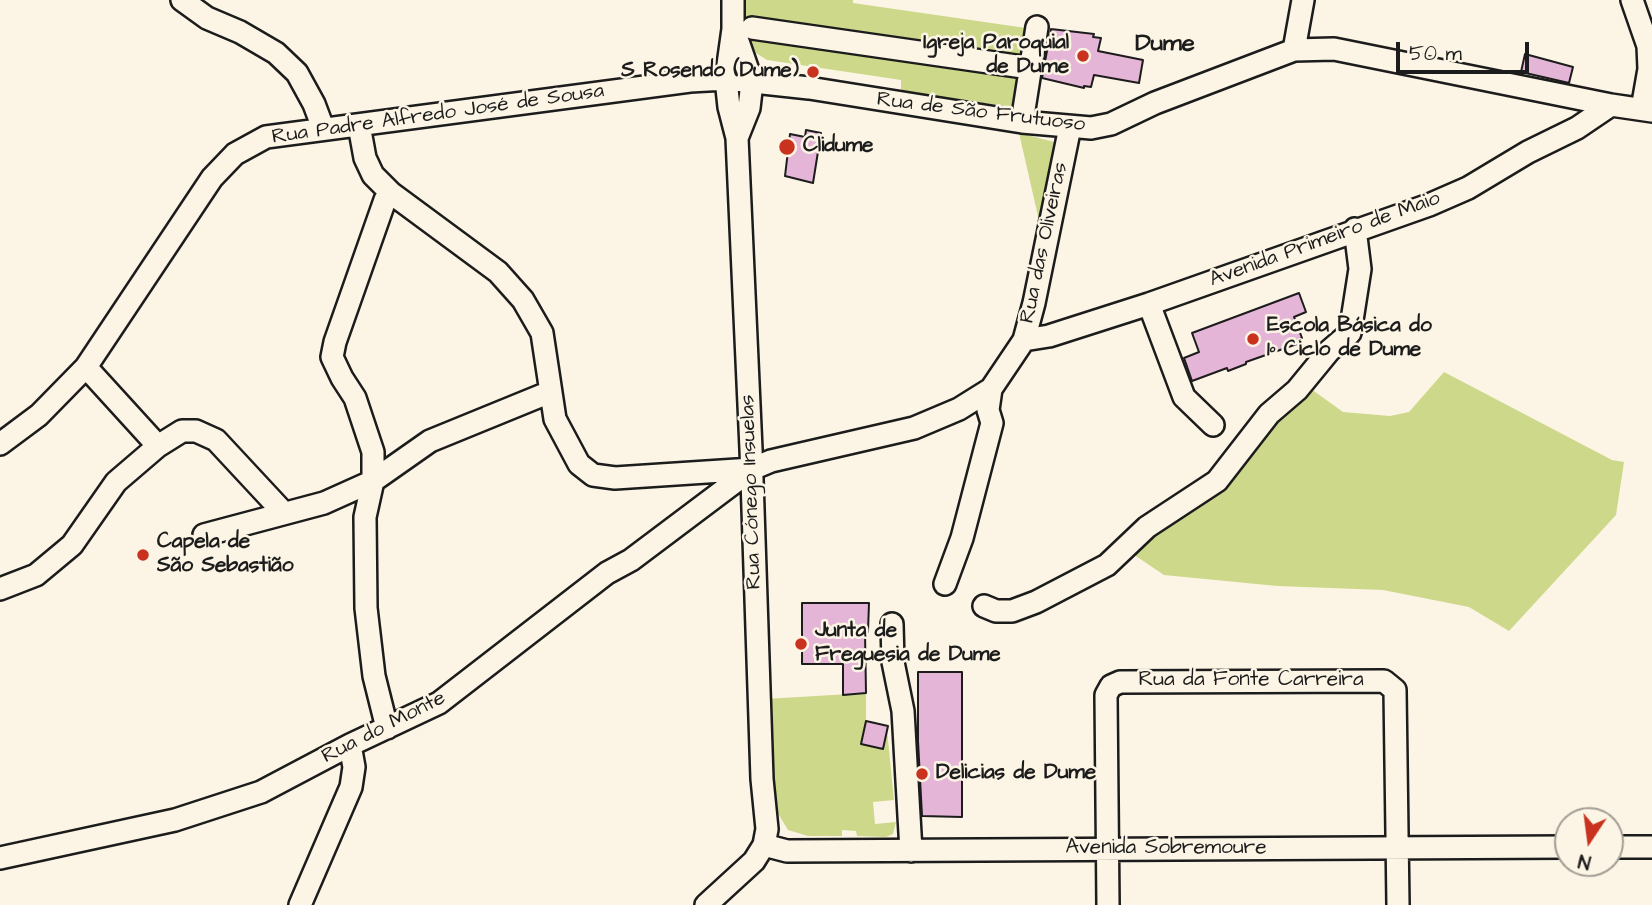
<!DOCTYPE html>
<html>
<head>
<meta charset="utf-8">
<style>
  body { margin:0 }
  #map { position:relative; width:1652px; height:905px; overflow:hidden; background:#fcf5e5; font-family:"Architects Daughter",sans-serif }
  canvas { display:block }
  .north { position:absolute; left:1554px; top:807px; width:70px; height:70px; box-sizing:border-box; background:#fcf5e5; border:2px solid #a29e95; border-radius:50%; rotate:193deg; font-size:19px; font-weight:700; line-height:28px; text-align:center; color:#1c1c1c }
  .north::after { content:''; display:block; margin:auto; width:24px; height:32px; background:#c8321e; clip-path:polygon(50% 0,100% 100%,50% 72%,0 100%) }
  .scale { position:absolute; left:1396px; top:42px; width:133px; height:32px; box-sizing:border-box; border:4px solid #1c1c1c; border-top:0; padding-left:9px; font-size:21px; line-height:24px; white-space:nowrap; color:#1c1c1c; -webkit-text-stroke:5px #fcf5e5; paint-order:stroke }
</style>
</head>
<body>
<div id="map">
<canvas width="1652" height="905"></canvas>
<div class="north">N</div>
<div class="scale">50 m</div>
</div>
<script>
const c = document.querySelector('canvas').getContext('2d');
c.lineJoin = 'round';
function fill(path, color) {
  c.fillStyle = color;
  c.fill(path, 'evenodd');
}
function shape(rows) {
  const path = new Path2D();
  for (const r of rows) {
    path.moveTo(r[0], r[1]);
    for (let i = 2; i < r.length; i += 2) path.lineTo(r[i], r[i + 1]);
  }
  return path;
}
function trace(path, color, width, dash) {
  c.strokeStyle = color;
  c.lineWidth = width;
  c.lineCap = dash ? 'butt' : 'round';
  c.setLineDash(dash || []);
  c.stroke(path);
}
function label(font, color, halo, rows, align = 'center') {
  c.font = font + ' "Architects Daughter",sans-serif';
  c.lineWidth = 5;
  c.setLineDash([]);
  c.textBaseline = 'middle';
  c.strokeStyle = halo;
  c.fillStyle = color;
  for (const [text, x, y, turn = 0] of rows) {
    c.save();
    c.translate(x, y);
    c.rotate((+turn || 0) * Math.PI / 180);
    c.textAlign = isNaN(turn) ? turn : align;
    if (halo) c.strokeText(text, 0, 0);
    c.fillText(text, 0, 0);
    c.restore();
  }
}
const green = shape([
  [745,0,853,0,853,3,1026,28,1012,107,901,91,901,80,767,60,756,53,748,39],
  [1019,133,1066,145,1045,247],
  [1444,372,1612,460,1624,462,1616,515,1509,631,1469,607,1383,590,1277,586,1164,575,1127,550,1307,386,1343,412,1390,416,1409,412],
  [866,693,866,721,861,744,883,749,887,730,894,800,873,802,875,824,896,822,893,834,886,837,857,836,856,831,842,830,842,836,808,836,788,830,774,807,765,699]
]);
const building = shape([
  [1051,29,1094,34,1093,37,1101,38,1098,51,1143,60,1139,83,1094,75,1091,87,1084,86,1084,88,1042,78,1051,29],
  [1525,54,1573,67,1569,83,1521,72,1525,54],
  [806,130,821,133,813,183,785,176,790,134,805,137,806,130],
  [1299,293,1306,312,1294,317,1302,338,1296,341,1297,344,1246,362,1246,364,1228,371,1227,368,1192,381,1184,358,1199,352,1192,333,1299,293],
  [802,603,869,603,868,632,865,632,866,693,843,695,843,664,802,664,802,603],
  [918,672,962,672,962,817,922,816,918,741,918,672],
  [866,721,888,726,883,749,861,744,866,721]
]);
const minor = shape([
  [182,0,207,18,240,32,276,53,297,73,314,104,323,128],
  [1632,0,1648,46,1649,69,1642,109],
  [752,28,1030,68],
  [734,30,752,82,749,108,737,138],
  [1294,50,1303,0],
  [1022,122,1037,27],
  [359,125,365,158,373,175,391,193,498,272,523,300,542,333,555,419,579,464,593,475,615,478,752,469],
  [1149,304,1184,397,1213,425],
  [1024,340,1049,336,1149,304,1429,205,1468,188,1528,152,1577,128,1611,105],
  [86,367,158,446],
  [0,444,39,415,86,367,212,178,235,154,266,137,690,81,726,79,809,88,1022,122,1091,128,1111,124,1155,103,1294,50,1334,49,1611,105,1652,111],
  [204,535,324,503,373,481,430,441,550,392],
  [945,584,962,538,992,423,988,410,991,389],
  [0,589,36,575,72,545,116,482,158,446,182,431,196,431,216,440,283,512],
  [984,606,996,611,1012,611,1036,602,1107,565,1147,527,1217,481,1269,414,1297,390,1329,351,1350,333,1360,269,1355,229],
  [892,624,893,662,903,711,911,851],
  [387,728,374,676,366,608,365,517,373,481,373,452,355,398,342,378,332,357,335,342,385,200,391,193],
  [764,845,787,851,1568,847],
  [1610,847,1652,847],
  [0,858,175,820,261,792,350,745,439,703,607,573,631,560,752,469,771,461,914,428,959,409,991,389,1024,340,1034,303,1070,127],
  [300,905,351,787,354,767,350,745],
  [706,905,754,861,764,845,767,829,762,779,751,449,737,138,729,107,726,79,733,29,733,0],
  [1108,905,1106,695,1111,686,1120,682,1384,681,1395,690,1398,905]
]);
const markers = [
  [1083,56,7,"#c8321e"],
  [813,72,7,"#c8321e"],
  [787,147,9,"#c8321e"],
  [1253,339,7,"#c8321e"],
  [143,555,7,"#c8321e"],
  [801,644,7,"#c8321e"],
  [922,774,7,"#c8321e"]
];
const poiNames = [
  ["Igreja Paroquial",1069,44,"right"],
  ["de Dume",1069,68,"right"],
  ["S Rosendo (Dume)",799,72,"right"],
  ["Clidume",803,147],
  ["Escola Básica do",1267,327],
  ["1º Ciclo de Dume",1267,351],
  ["Capela de",157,543],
  ["São Sebastião",157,567],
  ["Junta de",815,632],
  ["Freguesia de Dume",815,656],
  ["Delicias de Dume",936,774]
];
const streetNames = [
  ["Rua de São Frutuoso",981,113,7],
  ["Rua Padre Alfredo José de Sousa",438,115,-8],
  ["Avenida Primeiro de Maio",1325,240,-20],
  ["Rua das Oliveiras",1045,243,-78],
  ["Rua Cónego Insuelas",752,492,-92],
  ["Rua da Fonte Carreira",1251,681],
  ["Rua do Monte",384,728,-27],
  ["Avenida Sobremoure",1166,849]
];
const quarterNames = [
  ["Dume",1165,45]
];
fill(green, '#cdd88b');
fill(building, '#e4b5d6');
trace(building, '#1c1c1c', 2);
trace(minor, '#1c1c1c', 26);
trace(minor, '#fcf5e5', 21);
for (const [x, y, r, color] of markers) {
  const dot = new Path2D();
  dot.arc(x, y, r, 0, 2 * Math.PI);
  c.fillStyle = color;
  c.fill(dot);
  trace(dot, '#fcf5e5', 2.5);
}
label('bold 21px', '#1c1c1c', '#fcf5e5', poiNames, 'left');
label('21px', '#1c1c1c', '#fcf5e5', streetNames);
label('bold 24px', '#1c1c1c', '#fcf5e5', quarterNames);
</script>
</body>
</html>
